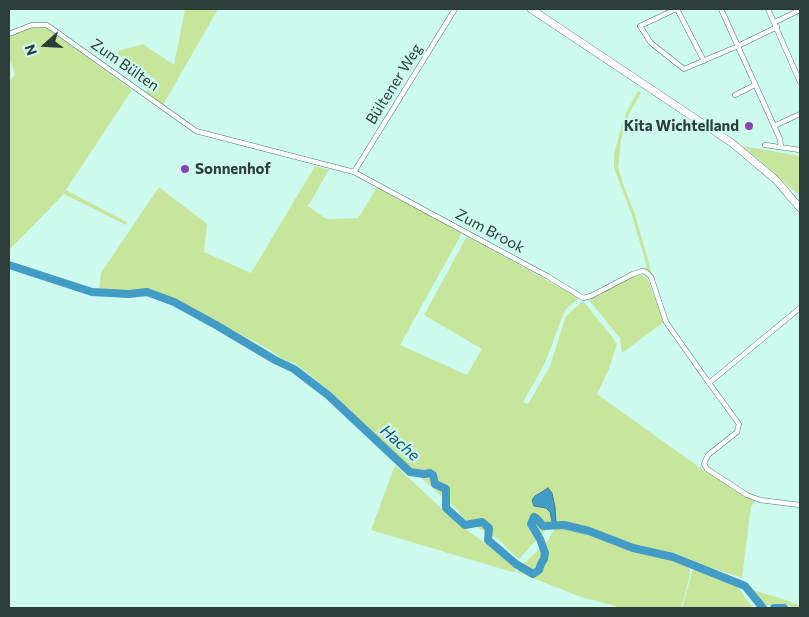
<!DOCTYPE html>
<html>
<head>
<meta charset="utf-8">
<style>
  body { margin:0 }
  #map { position:relative; width:809px; height:617px; overflow:hidden; background:#cefbf0; font-family:Commissioner,sans-serif }
  canvas { display:block }
  .frame { position:absolute; inset:0; border:10px solid #2d3e3a; pointer-events:none }
  .north { position:absolute; left:20px; top:20px; width:50px; height:50px; -webkit-text-stroke:4px #cefbf0; paint-order:stroke; rotate:251deg; font-size:14px; font-weight:700; line-height:20px; text-align:center; color:#2d3e3a }
  .north::after { content:''; display:block; margin:auto; width:18px; height:22px; background:#2d3e3a; clip-path:polygon(50% 0,100% 100%,50% 72%,0 100%) }
</style>
</head>
<body>
<div id="map">
<canvas width="809" height="617"></canvas>
<div class="frame"></div>
<div class="north">N</div>
</div>
<script>
const c = document.querySelector('canvas').getContext('2d');
c.lineJoin = 'round';
function fill(path, color) {
  c.fillStyle = color;
  c.fill(path, 'evenodd');
}
function shape(rows) {
  const path = new Path2D();
  for (const r of rows) {
    path.moveTo(r[0], r[1]);
    for (let i = 2; i < r.length; i += 2) path.lineTo(r[i], r[i + 1]);
  }
  return path;
}
function trace(path, color, width, dash) {
  c.strokeStyle = color;
  c.lineWidth = width;
  c.lineCap = dash ? 'butt' : 'round';
  c.setLineDash(dash || []);
  c.stroke(path);
}
function label(font, color, halo, rows, align = 'center') {
  c.font = font + ' Commissioner,sans-serif';
  c.lineWidth = 4.5;
  c.setLineDash([]);
  c.textBaseline = 'middle';
  c.strokeStyle = halo;
  c.fillStyle = color;
  for (const [text, x, y, turn = 0] of rows) {
    c.save();
    c.translate(x, y);
    c.rotate((+turn || 0) * Math.PI / 180);
    c.textAlign = isNaN(turn) ? turn : align;
    if (halo) c.strokeText(text, 0, 0);
    c.fillText(text, 0, 0);
    c.restore();
  }
}
const green = shape([
  [185,9,218,9,163,105,146,92,155,79,116,53,121,50,143,44,174,65],
  [31,28,47,28,132,90,66,190,127,222,126,225,64,194,9,250,9,81,15,75,9,57,9,36],
  [638,91,641,93,630,112,621,140,618,167,623,184,635,214,653,278,650,273,644,269,647,267,632,216,614,168,614,154,622,124,627,111],
  [743,146,800,156,800,196],
  [315,166,329,170,308,206,326,219,358,218,378,186,461,233,461,235,400,345,467,375,482,349,424,315,467,236,579,298,566,309,563,315,545,363,523,402,528,404,550,366,566,316,583,301,613,338,617,344,609,369,597,394,703,470,755,501,751,507,742,578,709,567,675,553,635,545,590,529,565,523,551,524,519,559,498,539,469,523,452,505,398,458,330,391,296,364,281,358,270,350,219,323,151,289,130,291,99,290,101,273,159,187,207,224,204,252,251,273],
  [636,275,643,275,648,280,664,322,622,353,620,338,588,299],
  [395,465,456,522,509,561,514,566,516,571,512,572,371,530],
  [563,527,589,534,630,551,679,562,688,567,690,571,689,579,681,608,622,608,581,597,517,572,518,569,548,541,554,529],
  [693,569,736,585,753,608,682,608],
  [753,590,786,600,800,606,800,608,794,608,785,604,765,605]
]);
const water = shape([
  [548,488,552,493,555,507,556,523,564,525,553,526,550,512,546,508,534,506,532,500,535,496,548,488]
]);
const river = shape([
  [9,265,92,292,129,294,147,292,174,302,216,325,275,360,294,369,328,395,410,472,424,474,430,473,433,475,435,484,446,489,446,508,465,525,482,522,489,528,488,540,516,564,533,574,539,570,541,564,544,559,545,553,540,539,531,524,534,517,536,518,543,526,564,525,589,531,633,548,673,557,745,586,763,608],
  [774,608,784,608]
]);
const street = shape([
  [676,9,640,26,651,43,684,69,738,46,777,27],
  [677,9,704,61],
  [721,9,780,139,781,147],
  [768,9,800,82],
  [775,22,800,10],
  [9,34,32,25,47,25,196,131,354,172,547,276,583,298,591,296,633,274,642,271,646,272,651,277,666,322,709,383],
  [735,95,755,85],
  [774,126,800,114],
  [765,145,800,150],
  [354,172,455,9],
  [800,308,709,383,739,424,737,432,708,455,704,464,707,469,747,495,760,500,800,505]
]);
const secondary = shape([
  [531,9,732,143,776,180,800,208]
]);
const markers = [
  [749,126,5,"#8a42b5"],
  [185,169,5,"#8a42b5"]
];
const streetNames = [
  ["Zum Bülten",125,65,35],
  ["Bültener Weg",394,84,-58],
  ["Zum Brook",490,231,28]
];
const poiNames = [
  ["Kita Wichtelland",739,126],
  ["Sonnenhof",195,169,"left"]
];
const waterNames = [
  ["Hache",400,443,41]
];
fill(green, '#c7e69c');
fill(water, '#439cc6');
trace(water, '#3c809c', 1);
trace(river, '#439cc6', 8);
trace(street, '#4f776f', 5.5);
trace(secondary, '#4f776f', 8);
trace(street, '#fff', 4.5);
trace(secondary, '#fff', 7);
for (const [x, y, r, color] of markers) {
  const dot = new Path2D();
  dot.arc(x, y, r, 0, 2 * Math.PI);
  c.fillStyle = color;
  c.fill(dot);
  trace(dot, '#cefbf0', 2);
}
label('15px', '#2d3e3a', '#cefbf0', streetNames);
label('bold 15px', '#2d3e3a', '#cefbf0', poiNames, 'right');
label('italic 16px', '#05506d', '#cefbf0', waterNames);
</script>
</body>
</html>
